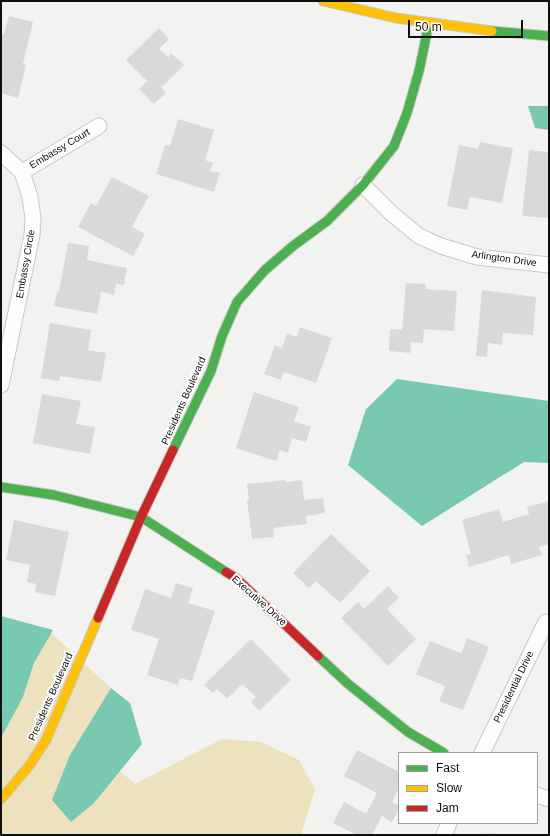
<!DOCTYPE html>
<html>
<head>
<meta charset="utf-8">
<style>
  body { margin:0 }
  #map { position:relative; width:550px; height:836px; overflow:hidden; background:#f2f3f1; font-family:Arial,sans-serif }
  canvas { display:block }
  .frame { position:absolute; inset:0; border:2px solid #0f100e; pointer-events:none }
  .legend { position:absolute; left:398px; top:752px; width:140px; height:72px; box-sizing:border-box; background:#fff; border:1px solid #9f9f9f; margin:0; padding:5px 7px; list-style:none; font-size:12px; color:#0f100e }
  .legend li { display:flex; align-items:center; gap:8px; height:20px }
  .legend b { width:20px; border:1px solid #9f9f9f }
  .scale { position:absolute; left:408px; top:20px; width:115px; height:18px; box-sizing:border-box; border:2px solid #0f100e; border-top:0; padding-left:5px; font-size:12px; line-height:14px; white-space:nowrap; color:#0f100e; -webkit-text-stroke:3px #fff; paint-order:stroke }
</style>
</head>
<body>
<div id="map">
<canvas width="550" height="836"></canvas>
<div class="frame"></div>
<ul class="legend">
<li><b style="height:5px;background:#4caf50"></b>Fast</li>
<li><b style="height:5px;background:#ffc107"></b>Slow</li>
<li><b style="height:5px;background:#c62828"></b>Jam</li>
</ul>
<div class="scale">50 m</div>
</div>
<script>
const c = document.querySelector('canvas').getContext('2d');
c.lineJoin = 'round';
function fill(path, color) {
  c.fillStyle = color;
  c.fill(path, 'evenodd');
}
function shape(rows) {
  const path = new Path2D();
  for (const r of rows) {
    path.moveTo(r[0], r[1]);
    for (let i = 2; i < r.length; i += 2) path.lineTo(r[i], r[i + 1]);
  }
  return path;
}
function trace(path, color, width, dash) {
  c.strokeStyle = color;
  c.lineWidth = width;
  c.lineCap = dash ? 'butt' : 'round';
  c.setLineDash(dash || []);
  c.stroke(path);
}
function label(font, color, halo, rows, align = 'center') {
  c.font = font + ' Arial,sans-serif';
  c.lineWidth = 4;
  c.setLineDash([]);
  c.textBaseline = 'middle';
  c.strokeStyle = halo;
  c.fillStyle = color;
  for (const [text, x, y, turn = 0] of rows) {
    c.save();
    c.translate(x, y);
    c.rotate((+turn || 0) * Math.PI / 180);
    c.textAlign = isNaN(turn) ? turn : align;
    if (halo) c.strokeText(text, 0, 0);
    c.fillText(text, 0, 0);
    c.restore();
  }
}
const green = shape([
  [51,633,111,688,70,755,94,803,119,770,135,784,222,739,261,742,299,760,315,789,301,835,1,835,1,738,23,697,34,663]
]);
const water = shape([
  [528,106,549,106,549,130,535,128],
  [397,379,549,401,549,463,524,462,422,526,348,465,366,409],
  [1,616,53,630,34,663,23,697,1,738],
  [111,688,130,703,142,744,94,803,71,822,52,800,70,755]
]);
const building = shape([
  [9,16,33,22,23,64,26,65,18,98,1,93,1,34,4,34],
  [159,28,169,39,159,49,168,57,171,53,184,65,161,88,166,93,154,104,139,89,147,81,126,60],
  [178,119,214,130,205,160,213,163,210,171,220,173,214,192,156,174,165,145,170,146],
  [480,142,513,148,502,203,470,197,467,210,447,206,459,145,478,149],
  [529,150,549,152,549,218,522,216],
  [112,177,149,196,132,227,145,234,133,256,78,227,91,203,96,206],
  [68,243,89,246,87,260,127,268,124,285,116,284,114,295,101,292,97,314,54,306,57,292,59,292],
  [406,283,426,284,426,289,457,291,454,331,424,329,423,343,411,342,410,353,389,351,390,329,402,330],
  [482,290,536,297,533,335,503,333,502,345,488,343,487,357,476,356],
  [50,323,91,330,88,350,106,353,101,382,60,376,59,381,41,378],
  [300,327,332,338,316,383,284,372,281,380,264,374,275,345,282,348,287,333,297,337],
  [254,392,299,407,294,421,311,427,306,442,292,438,288,453,280,450,276,461,236,448],
  [42,394,81,401,76,424,95,427,90,454,33,443],
  [285,480,285,482,302,480,304,500,323,498,325,513,306,516,307,524,273,528,274,537,252,539,247,500,249,499,247,484],
  [549,501,549,544,539,547,542,555,511,564,509,555,469,567,466,555,471,554,462,520,499,509,503,522,529,514,527,507],
  [14,520,69,532,55,596,35,592,36,584,27,582,30,565,6,560],
  [331,534,370,571,340,603,316,581,309,588,293,573],
  [176,583,193,588,188,603,215,611,192,681,180,678,178,685,147,675,159,639,131,630,145,589,171,598],
  [388,586,399,598,387,609,416,639,388,666,341,618,358,602,364,609],
  [467,638,489,647,463,710,439,701,445,686,416,674,430,641,461,653],
  [251,639,291,680,259,711,251,702,256,697,242,684,227,699,217,689,213,693,204,685],
  [357,750,399,772,399,788,392,802,399,806,399,809,392,822,382,816,372,835,357,835,333,823,344,802,366,814,377,793,344,776],
  [487,833,498,834,497,835,486,835]
]);
const street = shape([
  [1,153,22,172,30,197,33,218,32,235,1,385],
  [22,172,99,126],
  [363,185,391,213,419,236,441,246,477,257,549,265],
  [482,753,546,622],
  [537,795,549,799],
  [444,835,449,823]
]);
const fast = shape([
  [492,31,549,36],
  [173,450,211,371,222,336,237,302,265,270,293,246,327,221,363,185,394,146,407,113,419,71,429,23],
  [1,487,54,495,141,517,226,572],
  [318,656,347,683,408,732,444,753]
]);
const slow = shape([
  [323,1,396,18,492,31],
  [1,799,29,766,46,740,98,618]
]);
const jam = shape([
  [226,572,236,578,318,656],
  [98,618,141,517,173,450]
]);
const streetNames = [
  ["Embassy Court",60,149,-31],
  ["Arlington Drive",504,259,8],
  ["Embassy Circle",26,264,-80],
  ["Presidents Boulevard",184,401,-66],
  ["Executive Drive",259,601,42],
  ["Presidential Drive",514,687,-64],
  ["Presidents Boulevard",51,697,-66]
];
fill(green, '#ede1be');
fill(water, '#79c8b1');
fill(building, '#d8dad8');
trace(street, '#c7c8c6', 17);
trace(fast, '#c7c8c6', 11);
trace(slow, '#c7c8c6', 11);
trace(jam, '#c7c8c6', 11);
trace(street, '#fdfdfd', 15);
trace(fast, '#4caf50', 9);
trace(slow, '#ffc107', 9);
trace(jam, '#c62828', 9);
label('10px', '#0f100e', '#fff', streetNames);
</script>
</body>
</html>
